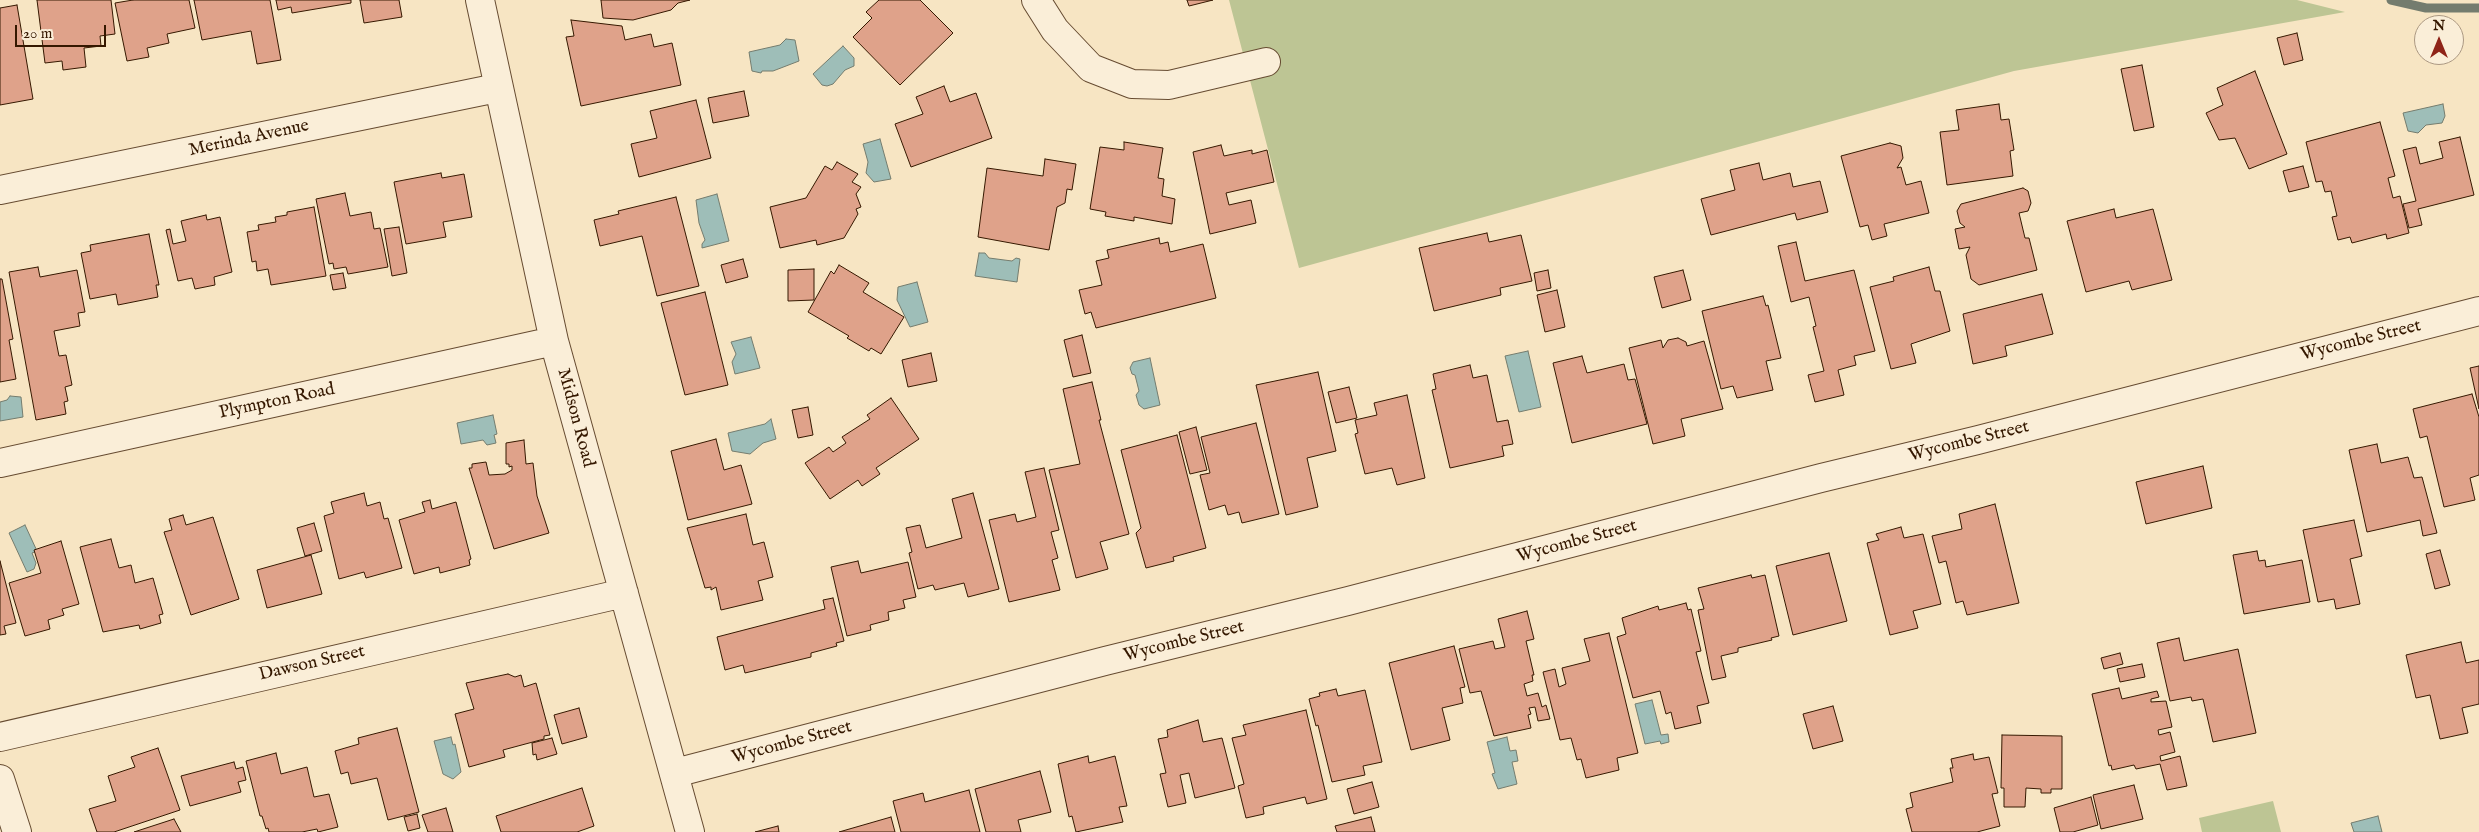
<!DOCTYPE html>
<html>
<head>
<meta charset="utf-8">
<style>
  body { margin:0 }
  #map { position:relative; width:2479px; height:832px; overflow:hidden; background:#f7e5c3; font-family:"IM FELL English",serif }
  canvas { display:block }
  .north { position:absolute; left:2414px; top:15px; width:50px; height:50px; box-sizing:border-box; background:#faeed8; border:1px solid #ab9882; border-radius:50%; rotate:0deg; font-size:14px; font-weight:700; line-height:20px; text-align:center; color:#351800 }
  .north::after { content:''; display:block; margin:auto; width:18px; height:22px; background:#8f2418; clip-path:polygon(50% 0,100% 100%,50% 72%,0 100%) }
  .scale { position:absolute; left:15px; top:25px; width:91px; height:22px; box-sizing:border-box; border:2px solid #351800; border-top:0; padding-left:6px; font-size:15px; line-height:18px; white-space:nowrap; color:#351800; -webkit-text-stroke:4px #faeed8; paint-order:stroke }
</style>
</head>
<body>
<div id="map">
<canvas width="2479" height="832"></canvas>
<div class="north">N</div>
<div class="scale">20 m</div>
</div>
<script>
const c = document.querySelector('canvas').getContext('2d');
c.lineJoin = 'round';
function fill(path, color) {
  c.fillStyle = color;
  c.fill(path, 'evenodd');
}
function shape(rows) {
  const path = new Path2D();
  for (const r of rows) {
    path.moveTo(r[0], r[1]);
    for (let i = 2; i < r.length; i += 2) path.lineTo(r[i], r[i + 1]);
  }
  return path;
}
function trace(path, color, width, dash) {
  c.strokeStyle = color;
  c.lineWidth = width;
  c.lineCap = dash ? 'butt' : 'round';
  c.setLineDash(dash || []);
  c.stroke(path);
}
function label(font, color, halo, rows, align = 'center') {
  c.font = font + ' "IM FELL English",serif';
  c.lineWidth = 4;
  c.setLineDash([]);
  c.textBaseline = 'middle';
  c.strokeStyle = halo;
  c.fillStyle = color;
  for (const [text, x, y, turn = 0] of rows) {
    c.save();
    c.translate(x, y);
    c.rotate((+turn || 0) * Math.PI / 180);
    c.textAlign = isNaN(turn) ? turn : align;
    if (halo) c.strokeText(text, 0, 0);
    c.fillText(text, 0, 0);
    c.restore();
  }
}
const green = shape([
  [1229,0,2297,0,2345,12,2014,71,1299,268],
  [2273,801,2281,832,2202,832,2199,818]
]);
const water = shape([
  [786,39,795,40,799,61,773,71,762,71,761,73,752,71,749,52,780,45,786,39],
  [843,46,854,58,854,66,845,70,833,84,827,86,822,85,813,74,843,46],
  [2443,104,2445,116,2442,123,2426,125,2418,133,2408,131,2403,113,2443,104],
  [880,139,891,179,874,182,866,173,868,162,863,144,880,139],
  [717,194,729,241,702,248,702,244,705,240,699,223,696,200,717,194],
  [979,253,985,253,989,258,1012,261,1016,258,1020,259,1017,282,975,276,979,253],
  [917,282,928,322,910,327,897,300,898,287,917,282],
  [751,337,760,368,735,374,732,362,736,354,731,342,751,337],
  [1528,351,1541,407,1519,412,1505,356,1528,351],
  [1150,358,1160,405,1144,409,1139,405,1136,395,1139,391,1135,375,1132,374,1130,368,1133,362,1150,358],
  [10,396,21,397,23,417,0,421,0,402,7,400,10,396],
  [493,415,497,434,494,435,496,443,487,445,483,440,461,444,457,423,493,415],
  [771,419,776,439,763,443,750,454,732,451,728,433,765,424,771,419],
  [25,525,37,551,32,553,36,563,34,569,27,572,9,533,25,525],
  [1652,700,1661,735,1668,734,1669,742,1661,744,1660,741,1645,744,1635,704,1652,700],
  [451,737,453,745,455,744,461,772,453,779,443,774,434,741,451,737],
  [1507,737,1510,751,1516,750,1518,761,1512,762,1517,784,1498,789,1492,774,1495,773,1487,742,1507,737],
  [2378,816,2382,832,2354,832,2351,823,2378,816]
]);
const stream = shape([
  [2391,0,2426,8,2479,8]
]);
const building = shape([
  [37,0,111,0,115,34,100,36,101,46,84,48,86,67,63,70,62,61,45,63,37,0],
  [133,0,189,0,195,28,167,34,169,43,147,48,149,57,127,61,115,3,133,0],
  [194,0,270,0,281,60,257,64,251,31,202,40,194,0],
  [276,0,351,0,351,3,292,13,291,7,278,10,276,0],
  [360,0,399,0,402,17,364,23,360,0],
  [601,0,690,0,678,3,671,10,633,20,603,18,601,0],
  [879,0,920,0,953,33,900,85,853,37,872,18,866,12,879,0],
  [1187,0,1213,0,1189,6,1187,0],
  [17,5,33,99,0,105,0,8,17,5],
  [571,20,622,26,625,40,651,34,654,47,672,43,681,85,581,106,566,37,574,36,571,20],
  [2297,33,2303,60,2284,65,2277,38,2297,33],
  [2142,65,2154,127,2134,131,2121,69,2142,65],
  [2255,71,2287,154,2249,169,2235,138,2219,140,2206,113,2223,105,2217,88,2255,71],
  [944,86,950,102,976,93,992,138,911,167,895,124,923,114,916,97,944,86],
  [744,91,749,116,713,123,708,98,744,91],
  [696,100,711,158,639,177,631,144,657,138,650,111,696,100],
  [1999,104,2001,120,2009,119,2014,150,2010,151,2013,176,1947,185,1940,132,1959,130,1956,110,1999,104],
  [2380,122,2395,176,2388,178,2393,198,2400,196,2409,233,2387,239,2386,234,2352,243,2350,237,2338,240,2332,217,2337,216,2331,191,2325,192,2322,181,2316,182,2306,142,2380,122],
  [2460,137,2474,195,2418,209,2422,225,2409,228,2403,204,2416,201,2403,150,2416,147,2420,164,2443,158,2439,142,2460,137],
  [1124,142,1163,148,1158,178,1164,179,1162,196,1175,199,1172,224,1134,217,1134,221,1105,216,1106,212,1090,209,1100,147,1124,150,1124,142],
  [1890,143,1901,146,1903,158,1897,168,1901,167,1906,185,1921,181,1929,213,1884,224,1887,236,1872,240,1868,225,1860,227,1841,156,1890,143],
  [1221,145,1224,156,1252,150,1252,154,1267,150,1274,182,1226,193,1229,205,1251,200,1256,223,1210,234,1193,152,1221,145],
  [1045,159,1076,164,1072,190,1067,189,1065,203,1057,207,1049,250,978,237,987,168,1043,176,1045,159],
  [837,162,858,174,852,182,861,187,856,194,861,207,856,209,858,214,844,238,817,245,816,240,780,248,770,207,806,198,825,166,832,170,837,162],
  [1759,163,1763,180,1790,173,1793,187,1820,181,1828,212,1797,220,1795,213,1711,235,1701,199,1735,190,1730,170,1759,163],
  [2303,166,2309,187,2289,192,2283,171,2303,166],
  [441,173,442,178,464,174,472,217,443,222,446,237,406,244,394,182,441,173],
  [2023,188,2028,191,2031,203,2028,211,2019,213,2025,238,2029,238,2037,270,1979,285,1971,279,1966,255,1970,247,1959,249,1955,229,1965,227,1960,223,1957,211,1961,204,2023,188],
  [345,193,350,216,371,212,374,229,380,228,388,267,348,274,346,267,334,269,333,263,329,264,316,199,345,193],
  [676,197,699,286,657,296,642,236,600,246,594,220,619,214,618,211,676,197],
  [314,207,326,276,271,285,268,269,257,271,256,261,252,262,247,232,259,230,258,225,276,222,275,217,287,215,287,212,314,207],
  [2114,209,2116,218,2153,209,2172,280,2132,290,2129,281,2086,292,2067,221,2114,209],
  [206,215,207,220,220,217,232,272,214,277,215,285,195,289,192,278,178,281,166,230,170,229,173,244,186,241,181,221,206,215],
  [399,227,407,273,392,276,384,229,399,227],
  [1487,233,1489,242,1521,235,1532,281,1500,288,1501,295,1434,311,1419,248,1487,233],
  [149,234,159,285,156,285,158,297,118,305,116,294,90,299,81,253,91,251,90,245,149,234],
  [1159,238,1160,244,1168,242,1170,252,1203,244,1216,298,1096,328,1091,312,1085,314,1079,290,1102,285,1096,261,1109,258,1107,250,1159,238],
  [1796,242,1805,281,1854,270,1875,351,1854,356,1856,365,1838,370,1844,395,1815,402,1808,375,1824,371,1813,327,1816,326,1809,297,1791,302,1778,246,1796,242],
  [743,259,748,277,726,283,721,265,743,259],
  [839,265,869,283,863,292,904,317,881,354,871,348,869,351,847,338,849,336,808,312,831,271,834,274,839,265],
  [38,267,40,277,77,270,85,312,78,313,80,326,54,331,59,356,66,355,72,385,65,387,68,401,64,402,66,414,36,420,9,272,38,267],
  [1929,267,1935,291,1940,291,1950,331,1911,344,1916,363,1891,369,1870,287,1894,281,1893,277,1929,267],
  [814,269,814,300,788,301,788,270,814,269],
  [1548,270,1551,288,1537,291,1534,273,1548,270],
  [1683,270,1691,300,1662,308,1654,277,1683,270],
  [343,273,346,288,333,290,330,275,343,273],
  [0,279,2,279,13,339,9,340,16,379,0,382,0,279],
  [1557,290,1565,327,1545,332,1537,295,1557,290],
  [705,292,728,385,685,395,661,303,705,292],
  [2042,294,2053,334,2005,346,2007,356,1973,364,1963,314,2042,294],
  [1763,296,1766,306,1768,305,1781,358,1766,361,1773,390,1737,398,1733,386,1721,389,1702,311,1763,296],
  [1082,335,1091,373,1073,377,1064,340,1082,335],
  [1678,338,1686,342,1687,346,1704,341,1723,409,1681,419,1685,436,1653,444,1629,348,1661,340,1663,348,1668,340,1678,338],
  [931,353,937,381,908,387,902,360,931,353],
  [1582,356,1587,373,1624,364,1628,380,1635,379,1647,424,1572,443,1553,363,1582,356],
  [1470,365,1473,378,1487,375,1497,422,1508,420,1513,444,1502,446,1504,456,1450,468,1432,390,1436,389,1433,374,1470,365],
  [2479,366,2479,409,2470,368,2479,366],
  [1318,372,1336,451,1307,458,1318,507,1286,515,1256,385,1318,372],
  [1092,382,1101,420,1099,420,1129,534,1100,542,1108,569,1076,578,1049,470,1080,464,1063,389,1092,382],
  [1349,387,1357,418,1336,423,1328,392,1349,387],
  [2472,394,2479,417,2479,475,2470,478,2475,500,2444,507,2427,436,2420,438,2413,409,2472,394],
  [1407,395,1425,478,1397,485,1392,468,1365,474,1355,434,1358,433,1355,420,1377,415,1374,403,1407,395],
  [891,398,919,439,876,468,880,474,862,486,858,480,830,499,805,463,829,447,833,452,846,443,842,437,870,419,867,415,891,398],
  [808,407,813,435,798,438,792,410,808,407],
  [1256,423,1279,514,1242,523,1239,512,1228,515,1225,505,1209,510,1200,475,1210,473,1201,437,1256,423],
  [1196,427,1207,470,1190,474,1179,432,1196,427],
  [1177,435,1206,548,1173,557,1174,561,1146,568,1136,533,1141,528,1121,450,1177,435],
  [716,439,724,470,741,465,752,504,688,520,671,451,716,439],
  [524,440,526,464,533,463,537,496,549,533,494,549,469,468,472,468,472,464,486,462,489,475,505,474,512,470,512,466,509,467,509,464,506,464,506,443,524,440],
  [2377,444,2381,463,2408,457,2414,478,2422,477,2437,533,2423,536,2420,520,2367,532,2349,450,2377,444],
  [2203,466,2212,508,2146,524,2136,482,2203,466],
  [1044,468,1059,530,1051,532,1058,558,1052,560,1060,590,1009,602,989,520,1015,514,1017,522,1036,517,1025,472,1044,468],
  [364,493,367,506,380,502,384,519,388,518,402,568,366,578,364,572,339,579,324,516,334,513,331,502,364,493],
  [973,493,999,589,968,597,964,583,935,590,933,585,918,589,909,553,912,552,906,528,920,525,926,548,962,538,952,499,973,493],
  [430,500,432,509,456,502,471,559,469,560,470,565,440,573,439,567,414,574,399,520,425,512,422,502,430,500],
  [1995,504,2019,603,1967,615,1963,601,1956,603,1946,561,1939,563,1932,536,1962,529,1959,514,1995,504],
  [746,514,753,545,764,542,773,577,758,581,763,600,721,610,716,587,711,590,711,587,705,588,687,528,746,514],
  [183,515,186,525,213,517,239,599,191,615,164,532,172,530,169,519,183,515],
  [2354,520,2362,556,2350,559,2360,604,2336,609,2334,599,2318,602,2303,530,2354,520],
  [314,523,322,551,305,556,297,528,314,523],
  [1901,527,1904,538,1923,534,1941,604,1913,611,1918,628,1890,635,1867,543,1879,540,1876,534,1901,527],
  [111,539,119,568,131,565,135,583,153,578,163,614,159,615,161,623,140,629,139,625,103,632,80,547,111,539],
  [61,541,79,604,62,609,64,615,48,620,50,629,25,636,9,583,41,573,34,550,61,541],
  [2440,550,2450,585,2435,589,2426,554,2440,550],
  [2257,551,2259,561,2265,560,2266,567,2302,560,2310,602,2244,614,2233,555,2257,551],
  [1829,553,1847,621,1793,635,1776,566,1829,553],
  [311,555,322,594,267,608,257,570,311,555],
  [0,561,16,623,4,626,6,634,0,635,0,561],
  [858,561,861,573,908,562,916,597,903,600,905,608,888,612,889,620,870,625,871,630,847,636,831,567,858,561],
  [1751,575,1752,578,1765,575,1779,636,1771,638,1772,640,1738,648,1738,652,1721,656,1726,677,1712,680,1698,610,1704,609,1698,588,1751,575],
  [833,598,844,641,836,643,837,646,811,653,811,657,745,673,743,665,725,670,717,637,825,609,823,600,833,598],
  [1686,603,1688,610,1691,609,1701,651,1696,652,1709,703,1697,706,1701,723,1675,729,1671,712,1666,714,1660,691,1633,698,1617,637,1626,634,1622,618,1658,606,1659,610,1686,603],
  [1527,611,1534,639,1526,641,1534,675,1532,675,1533,681,1524,684,1527,696,1538,693,1542,707,1546,705,1550,719,1538,721,1535,707,1529,708,1531,714,1528,715,1531,728,1494,736,1481,691,1470,693,1459,649,1493,641,1495,649,1505,647,1498,619,1527,611],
  [1609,633,1638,753,1617,758,1619,770,1586,778,1581,759,1577,760,1571,738,1560,740,1543,672,1555,669,1559,687,1566,684,1562,668,1590,661,1584,639,1609,633],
  [2179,638,2184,661,2238,649,2256,733,2213,742,2203,699,2192,701,2191,697,2170,701,2157,643,2179,638],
  [2461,642,2466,663,2479,660,2479,704,2462,708,2468,733,2440,739,2430,695,2416,698,2406,655,2461,642],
  [1454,646,1465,687,1460,688,1463,703,1442,708,1450,740,1411,750,1389,663,1454,646],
  [2120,653,2123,664,2104,669,2101,658,2120,653],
  [2142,664,2145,677,2120,682,2117,669,2142,664],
  [508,674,515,677,521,675,524,687,536,683,550,735,544,736,544,739,503,750,505,757,469,767,455,714,474,709,466,683,508,674],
  [2119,688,2122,699,2157,691,2159,697,2151,699,2151,702,2166,701,2172,727,2158,730,2159,735,2170,732,2175,752,2160,756,2161,761,2180,756,2187,786,2167,790,2160,764,2136,769,2134,765,2112,770,2111,765,2109,766,2092,694,2119,688],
  [1336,689,1338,696,1365,690,1382,762,1363,766,1365,775,1332,782,1318,725,1316,726,1309,699,1320,696,1319,693,1336,689],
  [1833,706,1843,741,1813,749,1803,714,1833,706],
  [579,708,587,737,562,744,554,715,579,708],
  [1306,710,1327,799,1307,804,1305,797,1263,807,1264,814,1246,818,1238,786,1244,784,1232,738,1246,735,1243,725,1306,710],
  [1198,720,1203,742,1222,738,1235,788,1195,798,1189,773,1180,775,1186,803,1168,807,1160,774,1166,773,1158,739,1168,737,1167,730,1198,720],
  [397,728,419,812,388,820,377,778,351,784,348,772,341,774,335,751,359,744,358,738,397,728],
  [2002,735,2062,736,2062,789,2051,789,2051,793,2041,793,2041,789,2026,788,2025,807,2004,807,2004,788,2001,788,2002,735],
  [552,738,557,754,537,760,536,754,533,755,532,743,552,738],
  [158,748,180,810,114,832,97,832,89,809,116,801,108,776,135,767,131,757,158,748],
  [276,753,281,774,307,767,314,797,329,794,338,827,318,832,317,829,302,832,269,832,268,828,266,829,262,816,260,816,246,761,276,753],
  [1973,754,1974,760,1989,757,1998,793,1992,794,2000,826,1977,832,1912,832,1906,809,1913,807,1910,793,1953,782,1950,768,1953,768,1951,759,1973,754],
  [1088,756,1089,763,1115,756,1127,806,1119,807,1123,822,1076,832,1072,816,1069,817,1058,764,1088,756],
  [234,762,236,769,243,767,246,780,238,782,241,792,190,806,181,776,234,762],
  [1040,771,1051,812,1018,820,1021,832,986,832,975,789,1040,771],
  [1372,782,1379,807,1354,814,1347,789,1372,782],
  [2134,785,2143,819,2101,829,2093,795,2134,785],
  [582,788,594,826,577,832,501,832,496,816,582,788],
  [969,790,980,832,901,832,893,801,923,793,925,802,969,790],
  [2091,797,2098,825,2073,832,2060,832,2054,808,2091,797],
  [446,808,453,832,428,832,422,815,446,808],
  [417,814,420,828,408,831,404,817,417,814],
  [891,817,895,832,839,832,891,817],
  [1371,817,1375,832,1337,832,1335,826,1371,817],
  [174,819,181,832,134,832,174,819],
  [778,826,779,832,755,832,778,826]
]);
const minor = shape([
  [480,0,554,341,690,832],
  [1036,0,1055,30,1091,68,1132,84,1169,85,1266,62],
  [0,190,497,88],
  [0,463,554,341],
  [0,737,624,593],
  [675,773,1105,661,1348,601,1821,478,1978,440,2479,311],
  [0,779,17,832]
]);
const streetNames = [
  ["Merinda Avenue",249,139,-12],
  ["Wycombe Street",2361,341,-14],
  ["Plympton Road",277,402,-12],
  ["Midson Road",575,418,75],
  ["Wycombe Street",1969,442,-14],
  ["Wycombe Street",1577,542,-15],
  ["Wycombe Street",1184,642,-14],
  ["Dawson Street",312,664,-13],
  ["Wycombe Street",792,743,-15]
];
fill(green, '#bdc594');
fill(water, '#9ebeb8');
trace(water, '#747c6e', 1);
trace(stream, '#747c6e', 9);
fill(building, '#dfa28a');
trace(building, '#351800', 1);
trace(minor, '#664b31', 30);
trace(minor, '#faeed8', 28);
label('18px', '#351800', '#faeed8', streetNames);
</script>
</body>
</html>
